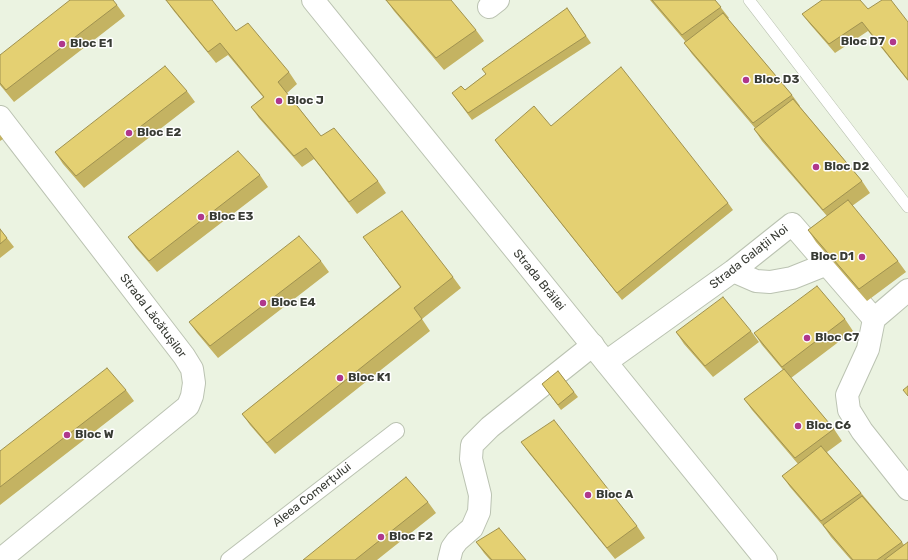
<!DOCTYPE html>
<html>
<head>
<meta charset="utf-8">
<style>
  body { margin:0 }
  canvas { display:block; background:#ebf3e1 }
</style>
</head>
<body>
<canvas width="908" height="560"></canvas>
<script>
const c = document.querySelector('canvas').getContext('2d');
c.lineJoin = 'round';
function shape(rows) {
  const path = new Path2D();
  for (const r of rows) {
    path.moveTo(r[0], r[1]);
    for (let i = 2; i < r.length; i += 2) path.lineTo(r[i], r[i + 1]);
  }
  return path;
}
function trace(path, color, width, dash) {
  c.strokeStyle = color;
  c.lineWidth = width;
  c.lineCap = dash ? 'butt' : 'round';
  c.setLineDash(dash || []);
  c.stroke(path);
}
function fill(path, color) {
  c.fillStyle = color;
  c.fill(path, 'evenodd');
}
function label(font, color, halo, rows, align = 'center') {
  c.font = font + ' Rubik,sans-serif';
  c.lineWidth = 3;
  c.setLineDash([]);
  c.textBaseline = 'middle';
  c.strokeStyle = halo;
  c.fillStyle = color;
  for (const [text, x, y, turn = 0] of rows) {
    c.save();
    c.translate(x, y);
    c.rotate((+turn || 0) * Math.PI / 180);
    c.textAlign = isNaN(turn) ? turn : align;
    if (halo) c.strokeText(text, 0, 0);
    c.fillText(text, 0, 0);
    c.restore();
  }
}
const service = shape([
  [749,0,908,207]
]);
const pedestrian = shape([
  [229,560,396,431]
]);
const minor = shape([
  [489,7,498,0],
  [0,117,184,356,192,369,194,383,192,396,188,406,0,560],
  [733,271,756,281,770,282,792,278,827,264],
  [874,319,868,349,847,395,849,410,862,431,908,489],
  [606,362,733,271,792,224,874,319,908,290],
  [449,560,452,548,457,541,472,528,479,512,480,495,471,459,472,445,490,427,593,345]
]);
const primary = shape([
  [313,0,766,560]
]);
const wall = shape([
  [166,0,236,31,289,72,297,84,287,93,321,136,378,181,386,193,357,214,314,159,302,167,259,118,251,107,263,97,228,55,216,63,173,10],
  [386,0,476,30,484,41,444,70,394,11],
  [650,0,715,0,729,18,728,19,792,95,800,106,800,107,862,181,870,193,852,206,898,261,906,272,867,301,816,242,808,230,827,216,762,141,754,129,755,128,692,54,684,43,685,41],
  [117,5,125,16,14,102,0,85,0,55],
  [567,8,591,43,472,120,452,93,465,90,486,74],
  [868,9,908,22,908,81,868,31,835,53,809,23,802,14],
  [187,91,195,102,84,188,63,164,55,152],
  [551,126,728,203,733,210,622,300,500,147,495,140],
  [0,135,3,139,0,141],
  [260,175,268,187,157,272,136,248,128,237],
  [0,229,14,247,0,258],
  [363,237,453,277,461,288,422,319,430,331,275,454,250,425,242,414,400,287],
  [321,261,329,272,218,358,197,333,189,322],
  [845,319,853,331,791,378,834,429,842,441,827,452,902,542,904,545,908,560,851,560,831,537,824,527,790,487,782,476,798,464,752,410,744,399,783,370,762,345,754,333],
  [751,331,759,342,713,377,684,344,676,332],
  [558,371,578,397,561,410,542,384],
  [126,390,134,401,0,505,0,451],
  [521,442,637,526,645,538,615,559,529,453],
  [428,502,436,513,377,560,303,560],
  [476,542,526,560,490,560,484,553]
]);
const building = shape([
  [70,0,113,0,117,5,6,90,0,83,0,55,70,0],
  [166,0,212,0,236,31,248,23,289,72,278,82,321,136,334,128,378,181,349,202,306,148,294,156,251,107,264,97,220,43,208,52,166,0],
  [386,0,451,0,476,30,436,58,386,0],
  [652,0,715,0,721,7,682,35,652,0],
  [822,0,860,0,868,9,882,0,891,0,908,22,908,80,862,22,829,44,802,14,822,0],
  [567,8,586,36,468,113,452,93,461,86,465,90,486,74,482,69,567,8],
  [723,13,792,95,753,123,684,43,723,13],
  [165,66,187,91,76,176,55,152,165,66],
  [621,67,728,203,617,293,495,140,534,106,551,126,621,67],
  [793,99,862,181,823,210,754,129,793,99],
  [238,151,260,175,149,261,128,237,238,151],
  [848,200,898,261,859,289,808,230,848,200],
  [402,211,453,277,414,308,422,319,267,443,242,414,401,287,363,237,402,211],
  [0,229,7,238,0,244,0,229],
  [299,236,321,261,210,346,189,322,299,236],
  [817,286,845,319,782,367,754,333,817,286],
  [723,297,751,331,705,366,676,332,723,297],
  [107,368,126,390,0,487,0,451,107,368],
  [784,369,834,429,795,458,744,399,784,369],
  [558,371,574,392,558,405,542,384,558,371],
  [908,386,908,396,903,390,908,386],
  [554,420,637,526,607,548,521,442,554,420],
  [821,446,861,493,821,521,782,476,821,446],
  [406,477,428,502,355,560,303,560,406,477],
  [862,496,902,542,877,560,853,560,823,525,862,496],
  [499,528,526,560,492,560,476,542,499,528],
  [908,542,908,560,884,560,908,542]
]);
const markers = [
  [893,42,4,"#af378c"],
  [62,44,4,"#af378c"],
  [746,80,4,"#af378c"],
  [279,101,4,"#af378c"],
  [129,133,4,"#af378c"],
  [816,167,4,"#af378c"],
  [201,217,4,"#af378c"],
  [862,257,4,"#af378c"],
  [263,303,4,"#af378c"],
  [807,338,4,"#af378c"],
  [340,378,4,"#af378c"],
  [798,426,4,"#af378c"],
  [67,435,4,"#af378c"],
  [588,495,4,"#af378c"],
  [381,537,4,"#af378c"]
];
const poiNames = [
  ["Bloc D7",885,42,"right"],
  ["Bloc E1",70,44],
  ["Bloc D3",754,80],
  ["Bloc J",287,101],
  ["Bloc E2",137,133],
  ["Bloc D2",824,167],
  ["Bloc E3",209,217],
  ["Bloc D1",854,257,"right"],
  ["Bloc E4",271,303],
  ["Bloc C7",815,338],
  ["Bloc K1",348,378],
  ["Bloc C6",806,426],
  ["Bloc W",75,435],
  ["Bloc A",596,495],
  ["Bloc F2",389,537]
];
const streetNames = [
  ["Strada Galații Noi",749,257,-38],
  ["Strada Brăilei",539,280,51],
  ["Strada Lăcătușilor",153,316,53],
  ["Aleea Comerțului",312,495,-38]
];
trace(service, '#bbc3b2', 12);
trace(pedestrian, '#bbc3b2', 18);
trace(minor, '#bbc3b2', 24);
trace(primary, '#bbc3b2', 24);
trace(service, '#fff', 11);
trace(pedestrian, '#fff', 16);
trace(minor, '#fff', 22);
trace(primary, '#fff', 22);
fill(wall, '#c4b362');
fill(building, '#e4d072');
trace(building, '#a09250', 1);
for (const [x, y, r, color] of markers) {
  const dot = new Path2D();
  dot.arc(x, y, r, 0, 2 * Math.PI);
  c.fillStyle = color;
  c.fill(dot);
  trace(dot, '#fff', 1.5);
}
label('bold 12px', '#383b34', '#fff', poiNames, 'left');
label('12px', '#383b34', '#fff', streetNames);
</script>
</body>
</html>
